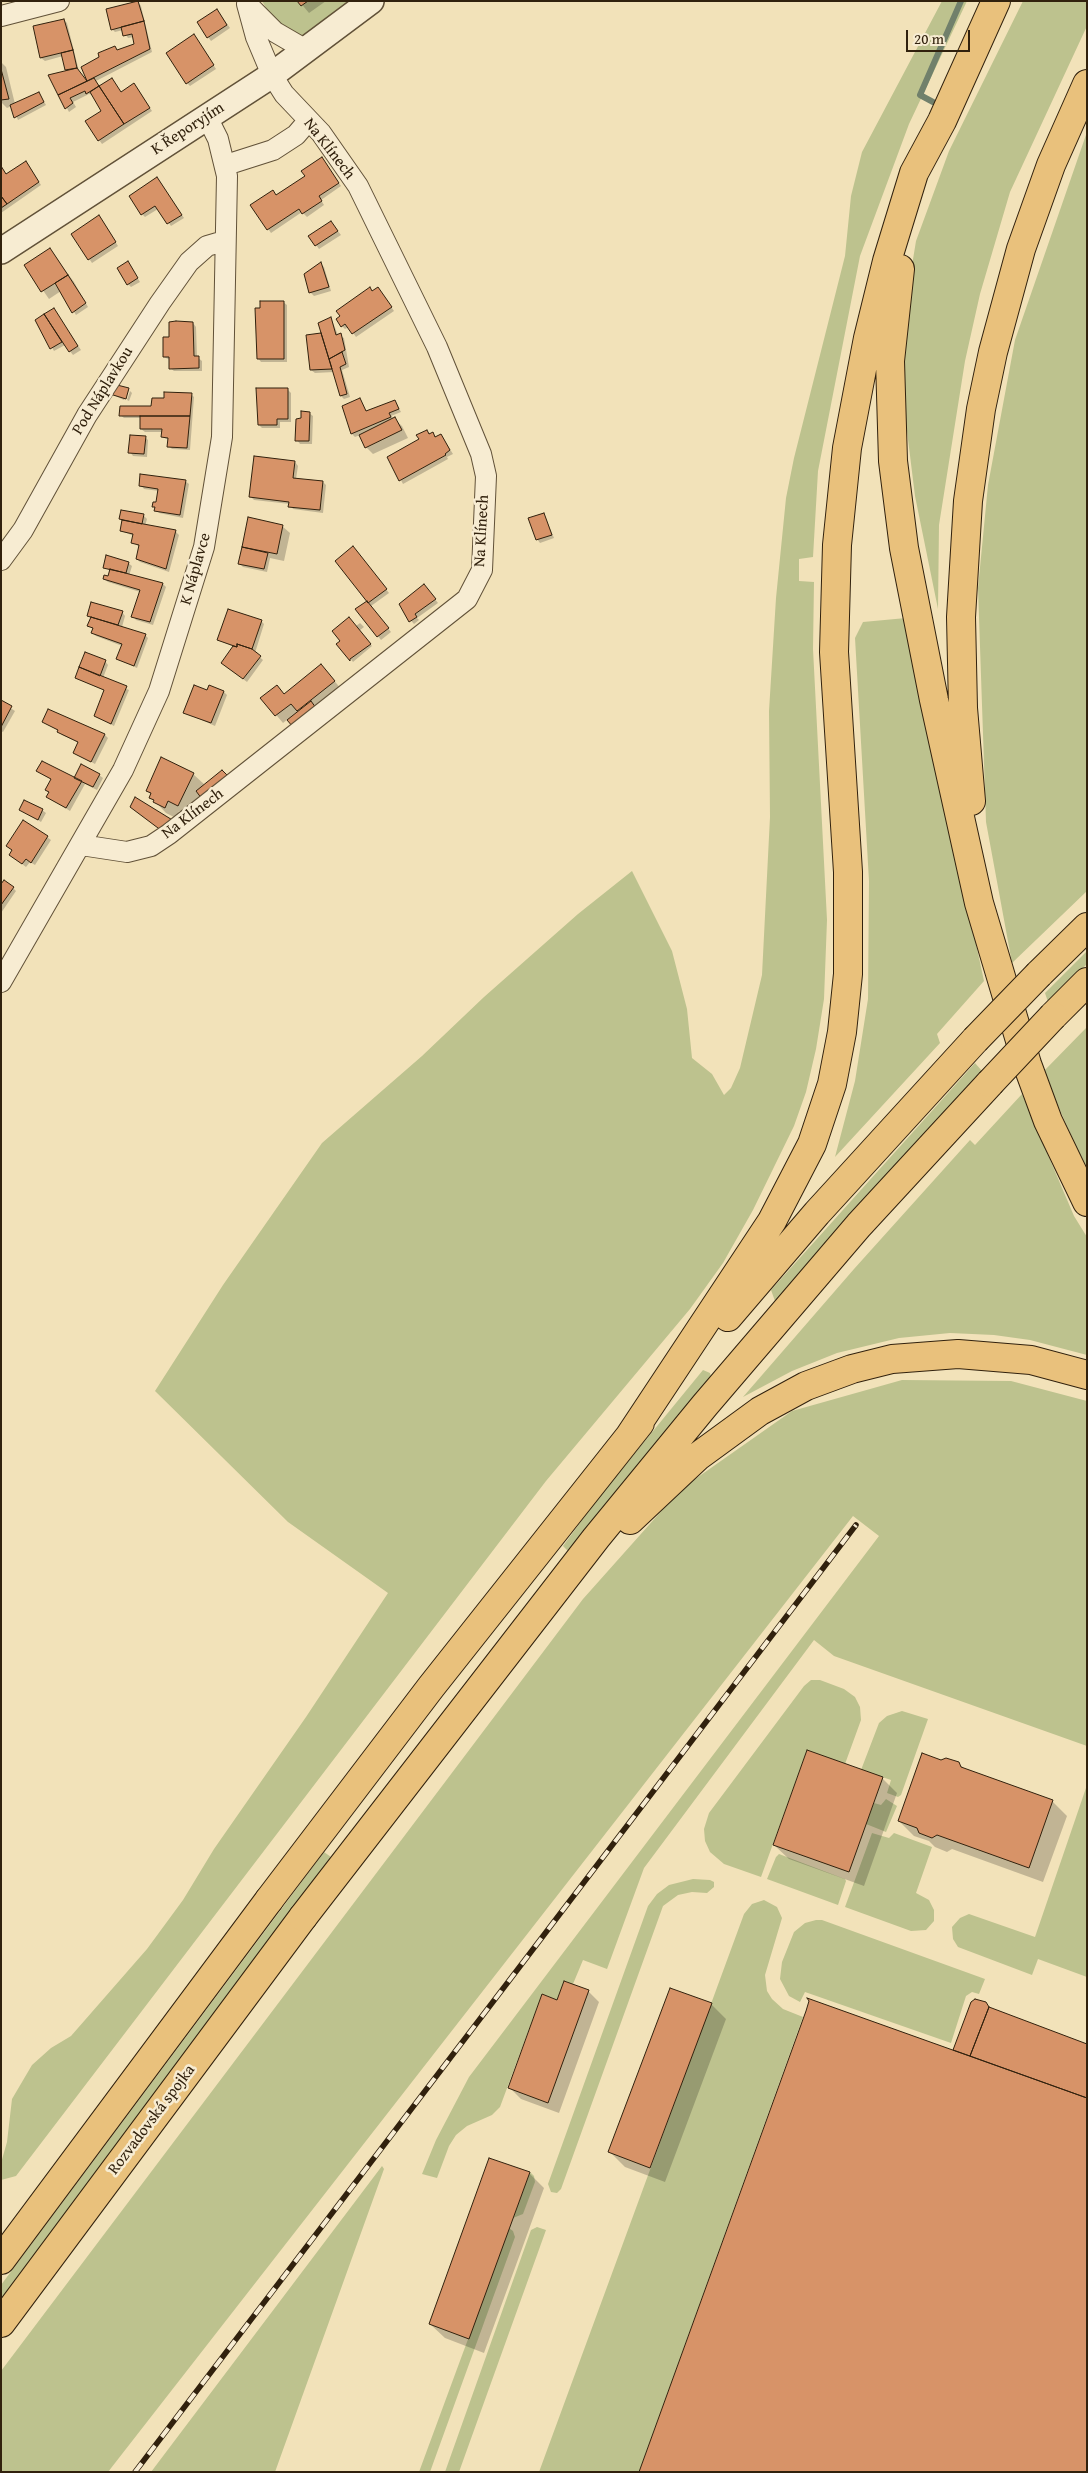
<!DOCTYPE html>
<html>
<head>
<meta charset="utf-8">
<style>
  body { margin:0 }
  #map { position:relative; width:1088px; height:2473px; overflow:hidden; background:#f2e2b9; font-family:"Gentium Book Plus",serif }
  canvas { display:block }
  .frame { position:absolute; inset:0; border:2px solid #31210d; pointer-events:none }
  .scale { position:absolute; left:906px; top:30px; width:64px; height:22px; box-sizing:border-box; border:2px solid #31210d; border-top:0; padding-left:6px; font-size:15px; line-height:18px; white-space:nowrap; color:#31210d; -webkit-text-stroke:4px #f7ecd2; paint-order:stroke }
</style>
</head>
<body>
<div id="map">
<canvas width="1088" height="2473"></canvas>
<div class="frame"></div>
<div class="scale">20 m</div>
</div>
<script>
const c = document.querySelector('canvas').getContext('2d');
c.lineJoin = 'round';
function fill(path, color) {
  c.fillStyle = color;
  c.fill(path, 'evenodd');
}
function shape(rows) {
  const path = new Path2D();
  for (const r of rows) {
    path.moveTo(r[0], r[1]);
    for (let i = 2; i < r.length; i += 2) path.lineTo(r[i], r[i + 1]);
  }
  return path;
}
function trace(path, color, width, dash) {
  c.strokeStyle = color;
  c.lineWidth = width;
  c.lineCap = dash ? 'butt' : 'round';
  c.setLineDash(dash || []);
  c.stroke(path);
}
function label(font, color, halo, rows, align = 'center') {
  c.font = font + ' "Gentium Book Plus",serif';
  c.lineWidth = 5;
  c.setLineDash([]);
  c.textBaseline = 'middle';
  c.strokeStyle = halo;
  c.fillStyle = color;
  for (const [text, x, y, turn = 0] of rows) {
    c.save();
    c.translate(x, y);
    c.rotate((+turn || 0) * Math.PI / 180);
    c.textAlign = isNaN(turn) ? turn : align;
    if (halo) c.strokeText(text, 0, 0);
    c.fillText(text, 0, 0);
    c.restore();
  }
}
const green = shape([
  [262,1,297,1,301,6,308,1,355,1,308,38,298,38,278,28],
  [942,1,967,1,909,124,860,256,818,471,813,557,799,559,799,581,814,582,813,649,827,920,824,999,816,1049,806,1092,794,1126,753,1210,723,1263,690,1309,546,1481,16,2176,1,2180,1,2163,7,2142,12,2099,32,2065,51,2048,71,2036,147,1949,183,1900,214,1849,306,1717,388,1593,288,1522,155,1391,223,1285,322,1143,422,1056,484,997,578,914,632,871,672,951,687,1009,692,1058,712,1074,724,1095,731,1088,740,1068,762,975,770,817,769,711,776,598,786,498,794,458,845,256,851,196,862,152],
  [1023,1,1087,1,1087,26,1010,192,980,294,965,361,939,525,938,609,915,496,905,415,902,355,906,302,916,241,949,151],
  [1087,132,1087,891,1012,963,986,822,978,588,988,485,1015,340],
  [906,618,984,981,937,1034,940,1043,835,1157,855,1081,868,999,869,881,855,638,863,622],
  [1087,951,1087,964,1048,1002,1045,993],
  [1087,1027,1087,1171,1043,1072],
  [975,1063,982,1071,775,1301,771,1290],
  [1022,1094,1074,1216,1087,1237,1087,1355,1030,1340,994,1335,950,1333,899,1338,837,1353,792,1371,743,1397,854,1269,970,1140,975,1145],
  [703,1370,710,1373,711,1377,568,1551,563,1546,599,1497],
  [902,1380,1011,1381,1087,1401,1087,1746,834,1656,814,1640,644,1868,607,1969,583,1960,573,1984,564,1981,557,2000,542,1994,500,2107,492,2115,467,2126,456,2135,449,2146,437,2178,422,2174,436,2140,469,2077,879,1536,853,1516,108,2472,1,2472,1,2371,583,1599,681,1489,792,1411],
  [811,1680,820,1680,844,1689,855,1697,860,1707,861,1720,845,1764,807,1750,761,1877,724,1864,710,1852,705,1841,704,1829,709,1813,804,1686],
  [902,1711,928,1719,901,1795,898,1797,887,1793,891,1780,861,1770,879,1723,887,1716],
  [1087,1785,1087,1977,1038,1959,1032,1975,958,1947,953,1939,952,1927,960,1918,969,1914,1035,1937],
  [886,1799,897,1806,886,1832,866,1824,874,1803,881,1805],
  [872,1833,889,1838,894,1833,932,1847,916,1893,929,1900,934,1910,934,1921,926,1930,911,1931,845,1907],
  [324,1852,331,1857,1,2301,1,2285],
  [779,1854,845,1879,846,1881,838,1905,767,1879,776,1857],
  [693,1879,710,1880,714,1882,714,1887,707,1893,692,1892,678,1895,663,1906,561,2189,557,2193,551,2192,548,2184,648,1906,657,1894,669,1885],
  [764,1900,777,1907,782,1918,765,1975,767,1991,772,1999,783,2009,803,2017,639,2472,539,2472,744,1914,752,1904],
  [816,1920,822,1920,985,1979,979,1994,972,1992,966,1996,951,2043,805,1992,800,2002,789,1996,780,1979,782,1962,794,1932,805,1923],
  [382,2166,384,2169,275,2472,151,2472],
  [530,2172,534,2176,535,2182,523,2214,513,2218],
  [537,2227,546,2230,459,2472,445,2472,531,2230],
  [509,2228,513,2231,515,2237,430,2472,419,2472]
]);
const shadow = shape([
  [299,1,326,1,309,13],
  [138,2,141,6,152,52,96,81,100,87,121,93,137,88,152,111,102,144,86,122,103,111,93,95,89,94,73,102,76,107,69,112,50,75,67,71,63,56,45,61,41,58,64,20,67,23,80,75,90,85,82,67,115,47,118,51,136,45,134,37,128,38,123,30,115,32,112,29],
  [220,14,230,28,211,41,198,23],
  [197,39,216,69,190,86,187,83],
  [1,62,6,67,15,104,39,93,46,105,18,120,12,106,7,108,1,102],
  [325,162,341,186,321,200,324,205,307,217,302,212,271,233,252,205,277,196],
  [1,166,7,175,29,166,41,185,1,213],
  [160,182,184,218,171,226,158,209,145,217,142,214],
  [102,220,118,246,92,263,73,235],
  [331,222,341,235,319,249,310,236],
  [50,250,74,282,88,307,76,315,61,291,49,299,26,266],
  [128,262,140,282,131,287,128,284],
  [321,264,324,267,331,291,314,296,310,292],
  [373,292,381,292,394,311,356,337,349,327,345,329,342,326],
  [283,302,287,305,287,362,261,362,258,358,261,309],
  [54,310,81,350,73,355,65,345,54,351,37,321],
  [331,318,338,335,344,338,349,367,342,370,350,397,344,399,341,396,334,372,315,373,311,370,307,336,322,334],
  [193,323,196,327,197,357,202,361,202,371,174,371,170,368,170,360,164,357,170,338],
  [114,385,129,390,124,400,111,394],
  [287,389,291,393,291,422,280,422,280,428,262,428,259,425],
  [130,391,132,393,129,401,127,400],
  [191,394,194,397,190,450,172,449,169,446,169,440,162,437,163,432,145,432,141,429,141,418,124,418,120,415,153,407,165,399],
  [359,399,367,412,395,401,401,412,391,416,402,426,408,438,373,454,366,447,360,435,355,437,352,434,344,406],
  [309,413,313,416,312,444,300,444,297,440,302,419],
  [426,431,437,437,441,435,453,454,447,457,448,459,403,484,389,457,420,440],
  [145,437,148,440,147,457,133,456,130,452],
  [295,462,298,466,296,479,323,482,326,485,323,513,293,509,290,504,254,500,251,497],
  [185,481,189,484,183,518,159,513,153,506,157,504,159,491,144,489,141,485],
  [544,514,554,538,540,543,537,539],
  [143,515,147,519,145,526,176,532,179,535,169,572,140,562,137,559,140,547,132,542,134,536,121,531,123,521,121,519],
  [249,519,282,526,290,533,284,561,270,558,267,572,243,567,240,564],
  [356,551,389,593,371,606,391,632,381,640,357,610,368,601],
  [128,563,132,566,129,576,163,584,166,587,153,625,136,620,133,616,140,592,108,582,104,579,108,577,110,571,105,567],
  [427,589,438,603,417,618,419,620,414,624,406,615],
  [122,612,125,616,122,627,145,635,148,638,137,668,117,659,122,646,96,636,93,633,94,630,89,626,92,619,88,615],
  [261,621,264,624,255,653,263,660,247,682,226,666,234,647,218,640],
  [360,623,364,627,359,631,372,646,353,662,350,658,356,626],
  [105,661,108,665,103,678,129,690,114,726,95,716,105,691,76,678],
  [328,673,341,689,294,726,288,719,283,723,262,698,285,695],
  [208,691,224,692,227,695,215,726,184,712],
  [1,702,15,711,3,732,1,731],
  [44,722,105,735,108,738,95,764,74,752,79,743,62,735,59,731],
  [38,771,75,779,99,775,103,778,97,790,85,784,70,811,48,797,50,793,46,790,52,780],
  [193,774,205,785,189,816,179,811,176,818,166,813,151,797,152,795,147,791],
  [20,809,42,810,46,813,41,822],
  [47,837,51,840,35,865,30,862,26,867,14,858,13,851,8,846],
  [1,887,13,888,16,891,1,913],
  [941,1761,958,1763,965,1769,1052,1801,1067,1816,1043,1882,952,1849,947,1852,935,1847,929,1841,914,1836,899,1821],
  [882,1778,897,1793,864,1886,789,1859,774,1845],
  [588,1991,599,2002,559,2113,521,2099,510,2088,558,2002],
  [985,2003,992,2010,1087,2045,1087,2472,958,2054,954,2050],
  [711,2004,726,2019,665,2182,625,2167,610,2152],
  [529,2173,544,2188,484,2353,445,2338,430,2324]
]);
const stream = shape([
  [933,102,920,95,961,1]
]);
const building = shape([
  [138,1,144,21,111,30,106,9,138,1],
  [297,1,308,1,301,6,297,1],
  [217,9,227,25,207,38,197,22,217,9],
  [64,19,73,50,40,58,33,26,64,19],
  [144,21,150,49,87,81,81,67,99,57,98,53,115,46,117,50,134,44,132,34,123,36,121,27,144,21],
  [194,34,214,65,186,84,166,53,194,34],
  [73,50,77,68,65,70,61,53,73,50],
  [77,68,87,81,58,95,48,75,77,68],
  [1,69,9,99,1,100,1,69],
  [94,78,99,86,86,94,85,91,70,98,73,103,65,109,58,95,94,78],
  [112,78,121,92,134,83,150,108,124,124,99,86,112,78],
  [99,86,124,124,98,141,85,121,101,111,90,92,99,86],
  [39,92,44,102,14,118,10,105,39,92],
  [322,157,339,183,319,196,322,201,302,214,299,209,267,230,250,205,273,190,276,195,305,176,301,171,322,157],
  [26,161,39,182,7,204,1,196,1,166,6,174,26,161],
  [157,177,182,215,167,224,155,206,141,215,129,196,157,177],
  [1,196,7,204,1,208,1,196],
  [99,215,116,242,88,260,71,234,99,215],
  [331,221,338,231,315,246,308,236,331,221],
  [50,248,68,275,41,292,24,265,50,248],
  [128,261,138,278,127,285,117,268,128,261],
  [321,262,329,287,309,293,304,274,321,262],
  [68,275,86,303,72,313,55,283,68,275],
  [370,287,372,291,378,287,392,307,352,334,345,324,341,327,336,319,340,316,336,311,370,287],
  [260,301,284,301,284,359,257,359,255,308,260,308,260,301],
  [54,308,78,346,69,352,44,314,54,308],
  [44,314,62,342,50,349,35,320,44,314],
  [331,317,336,335,341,333,345,350,329,359,318,323,331,317],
  [176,321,193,322,194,356,199,356,199,368,169,369,169,357,163,357,163,337,169,337,169,322,176,321],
  [321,333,332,369,310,370,306,335,321,333],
  [342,352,346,364,340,367,347,394,340,396,329,359,342,352],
  [113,384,129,388,126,399,110,394,113,384],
  [256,388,288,388,288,419,277,419,277,425,258,425,256,388],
  [164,392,192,393,190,416,119,416,120,406,151,406,152,398,164,398,164,392],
  [360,398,366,411,395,400,399,409,389,413,391,417,351,434,342,406,360,398],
  [301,411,310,412,309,441,295,441,296,419,301,418,301,411],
  [140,416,190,416,187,448,167,447,168,438,161,437,162,429,140,429,140,416],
  [395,417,402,430,365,448,359,435,395,417],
  [427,430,429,434,433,432,435,437,441,434,450,450,445,454,446,455,399,481,387,457,419,439,416,435,427,430],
  [130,435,146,436,144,454,128,453,130,435],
  [254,456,295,461,293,478,323,481,320,510,288,507,289,502,249,497,254,456],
  [140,474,186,480,180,515,154,511,155,507,152,507,153,502,156,502,158,489,139,486,140,474],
  [121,510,144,514,142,524,119,519,121,510],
  [544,513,552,535,536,540,528,518,544,513],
  [248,517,283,525,277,554,242,547,248,517],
  [122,520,176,530,166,569,136,559,139,545,131,543,133,534,120,531,122,520],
  [353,546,387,589,368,603,335,561,353,546],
  [242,547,268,553,264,569,238,564,242,547],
  [106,555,129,562,126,573,103,568,106,555],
  [110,569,163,583,150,622,131,617,140,590,103,579,104,575,108,576,110,569],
  [424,584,436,599,415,614,417,617,409,622,399,604,424,584],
  [367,601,389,628,377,637,355,609,367,601],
  [91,602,123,611,118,625,87,616,91,602],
  [228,609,262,620,252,649,237,644,237,647,217,640,228,609],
  [91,617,146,634,134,666,116,659,122,644,91,633,93,628,87,626,91,617],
  [349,617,371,644,350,659,350,661,336,644,340,641,332,631,349,617],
  [237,644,252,649,261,656,243,679,221,663,233,646,237,647,237,644],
  [85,652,106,660,100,676,79,667,85,652],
  [321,664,335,681,297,711,291,704,275,716,260,698,277,685,284,694,321,664],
  [79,667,127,686,111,724,94,716,104,690,75,678,79,667],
  [194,685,207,690,209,685,224,691,211,723,183,713,194,685],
  [1,700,12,706,1,727,1,700],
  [311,701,316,708,293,727,287,720,311,701],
  [48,709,105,734,91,762,73,753,78,742,57,732,58,730,42,722,48,709],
  [161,757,194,773,178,806,168,801,165,808,153,802,154,800,149,798,151,793,146,791,161,757],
  [42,761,82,781,66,808,46,797,49,792,45,790,51,779,36,771,42,761],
  [81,764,100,774,93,787,74,778,81,764],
  [222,770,229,777,202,799,196,791,222,770],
  [135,797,174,821,162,831,130,807,135,797],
  [24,800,43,809,38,820,19,810,24,800],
  [23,820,48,836,31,863,26,859,22,864,9,855,12,850,6,846,23,820],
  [4,880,14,887,1,905,1,884,4,880],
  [807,1750,883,1777,849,1872,773,1845,807,1750],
  [922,1753,941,1760,946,1758,959,1762,961,1767,1053,1800,1029,1868,937,1835,932,1838,919,1833,917,1828,898,1821,922,1753],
  [564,1981,589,1990,548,2103,508,2088,542,1994,557,2000,564,1981],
  [670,1988,712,2003,650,2168,608,2152,670,1988],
  [807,1998,1087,2098,1087,2472,639,2472,806,2011,809,2001,807,1998],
  [975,1999,986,2002,989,2007,970,2056,953,2050,971,2002,975,1999],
  [989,2007,1087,2044,1087,2098,970,2056,989,2007],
  [489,2158,530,2172,469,2339,429,2324,489,2158]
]);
const minor = shape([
  [248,5,275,32,306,50],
  [1,16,59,1],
  [226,165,273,150,296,135,308,121],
  [1,560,23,530,87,415,160,303,189,262,207,246,224,241],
  [81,845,127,852,151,846,169,834,467,599,482,570,486,476,481,454,437,347,358,186,321,133,284,94,272,75,256,37,247,4],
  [1,982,123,770,159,691,204,547,222,437,227,176,218,139,207,117]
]);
const tertiary = shape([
  [1,251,272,75,371,1]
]);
const trunk = shape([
  [1,2260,269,1900],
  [1,2323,303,1917]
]);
const motorway = shape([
  [900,269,890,361,893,461,904,548,934,700,979,903,1027,1064,1048,1121,1087,1202],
  [971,801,963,708,961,617,968,501,981,409,993,352,1021,249,1051,165,1087,84],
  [1039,974,1087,927],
  [1053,1016,1087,982],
  [728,1317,817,1213,975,1040],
  [629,1437,772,1221,812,1144,832,1084,842,1032,848,974,848,872,834,652,837,545,847,448,868,338,887,261,914,173,942,121,996,1],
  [630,1520,697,1457,760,1411,806,1386,852,1369,892,1359,958,1354,1031,1360,1087,1375],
  [269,1900,431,1687,640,1423],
  [303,1917,596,1538,705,1405,859,1225,990,1083]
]);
const rail = shape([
  [135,2472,856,1525]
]);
const motorwayBridge = shape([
  [975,1040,1039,974],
  [990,1083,1053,1016]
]);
const streetNames = [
  ["K Řeporyjím",188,129,-33],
  ["Na Klínech",329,149,52],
  ["Pod Náplavkou",103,391,-58],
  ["Na Klínech",482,531,-87],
  ["K Náplavce",196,569,-74],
  ["Na Klínech",193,814,-37],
  ["Rozvadovská spojka",152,2120,-53]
];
fill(green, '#bdc28e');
fill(shadow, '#0003');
trace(stream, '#71806b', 6);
fill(building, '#d79368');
trace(building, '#31210d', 1);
trace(minor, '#615138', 22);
trace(tertiary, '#615138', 28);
trace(trunk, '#31210d', 30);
trace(motorway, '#31210d', 30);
trace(minor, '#f7ecd2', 20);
trace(tertiary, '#f7ecd2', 25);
trace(trunk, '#e9c17c', 28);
trace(motorway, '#e9c17c', 28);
trace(rail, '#31210d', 5.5);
trace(rail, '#f7ecd2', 4, [11]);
trace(motorwayBridge, '#31210d', 30, []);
trace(motorwayBridge, '#e9c17c', 28);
label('16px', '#31210d', '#f7ecd2', streetNames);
</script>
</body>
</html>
